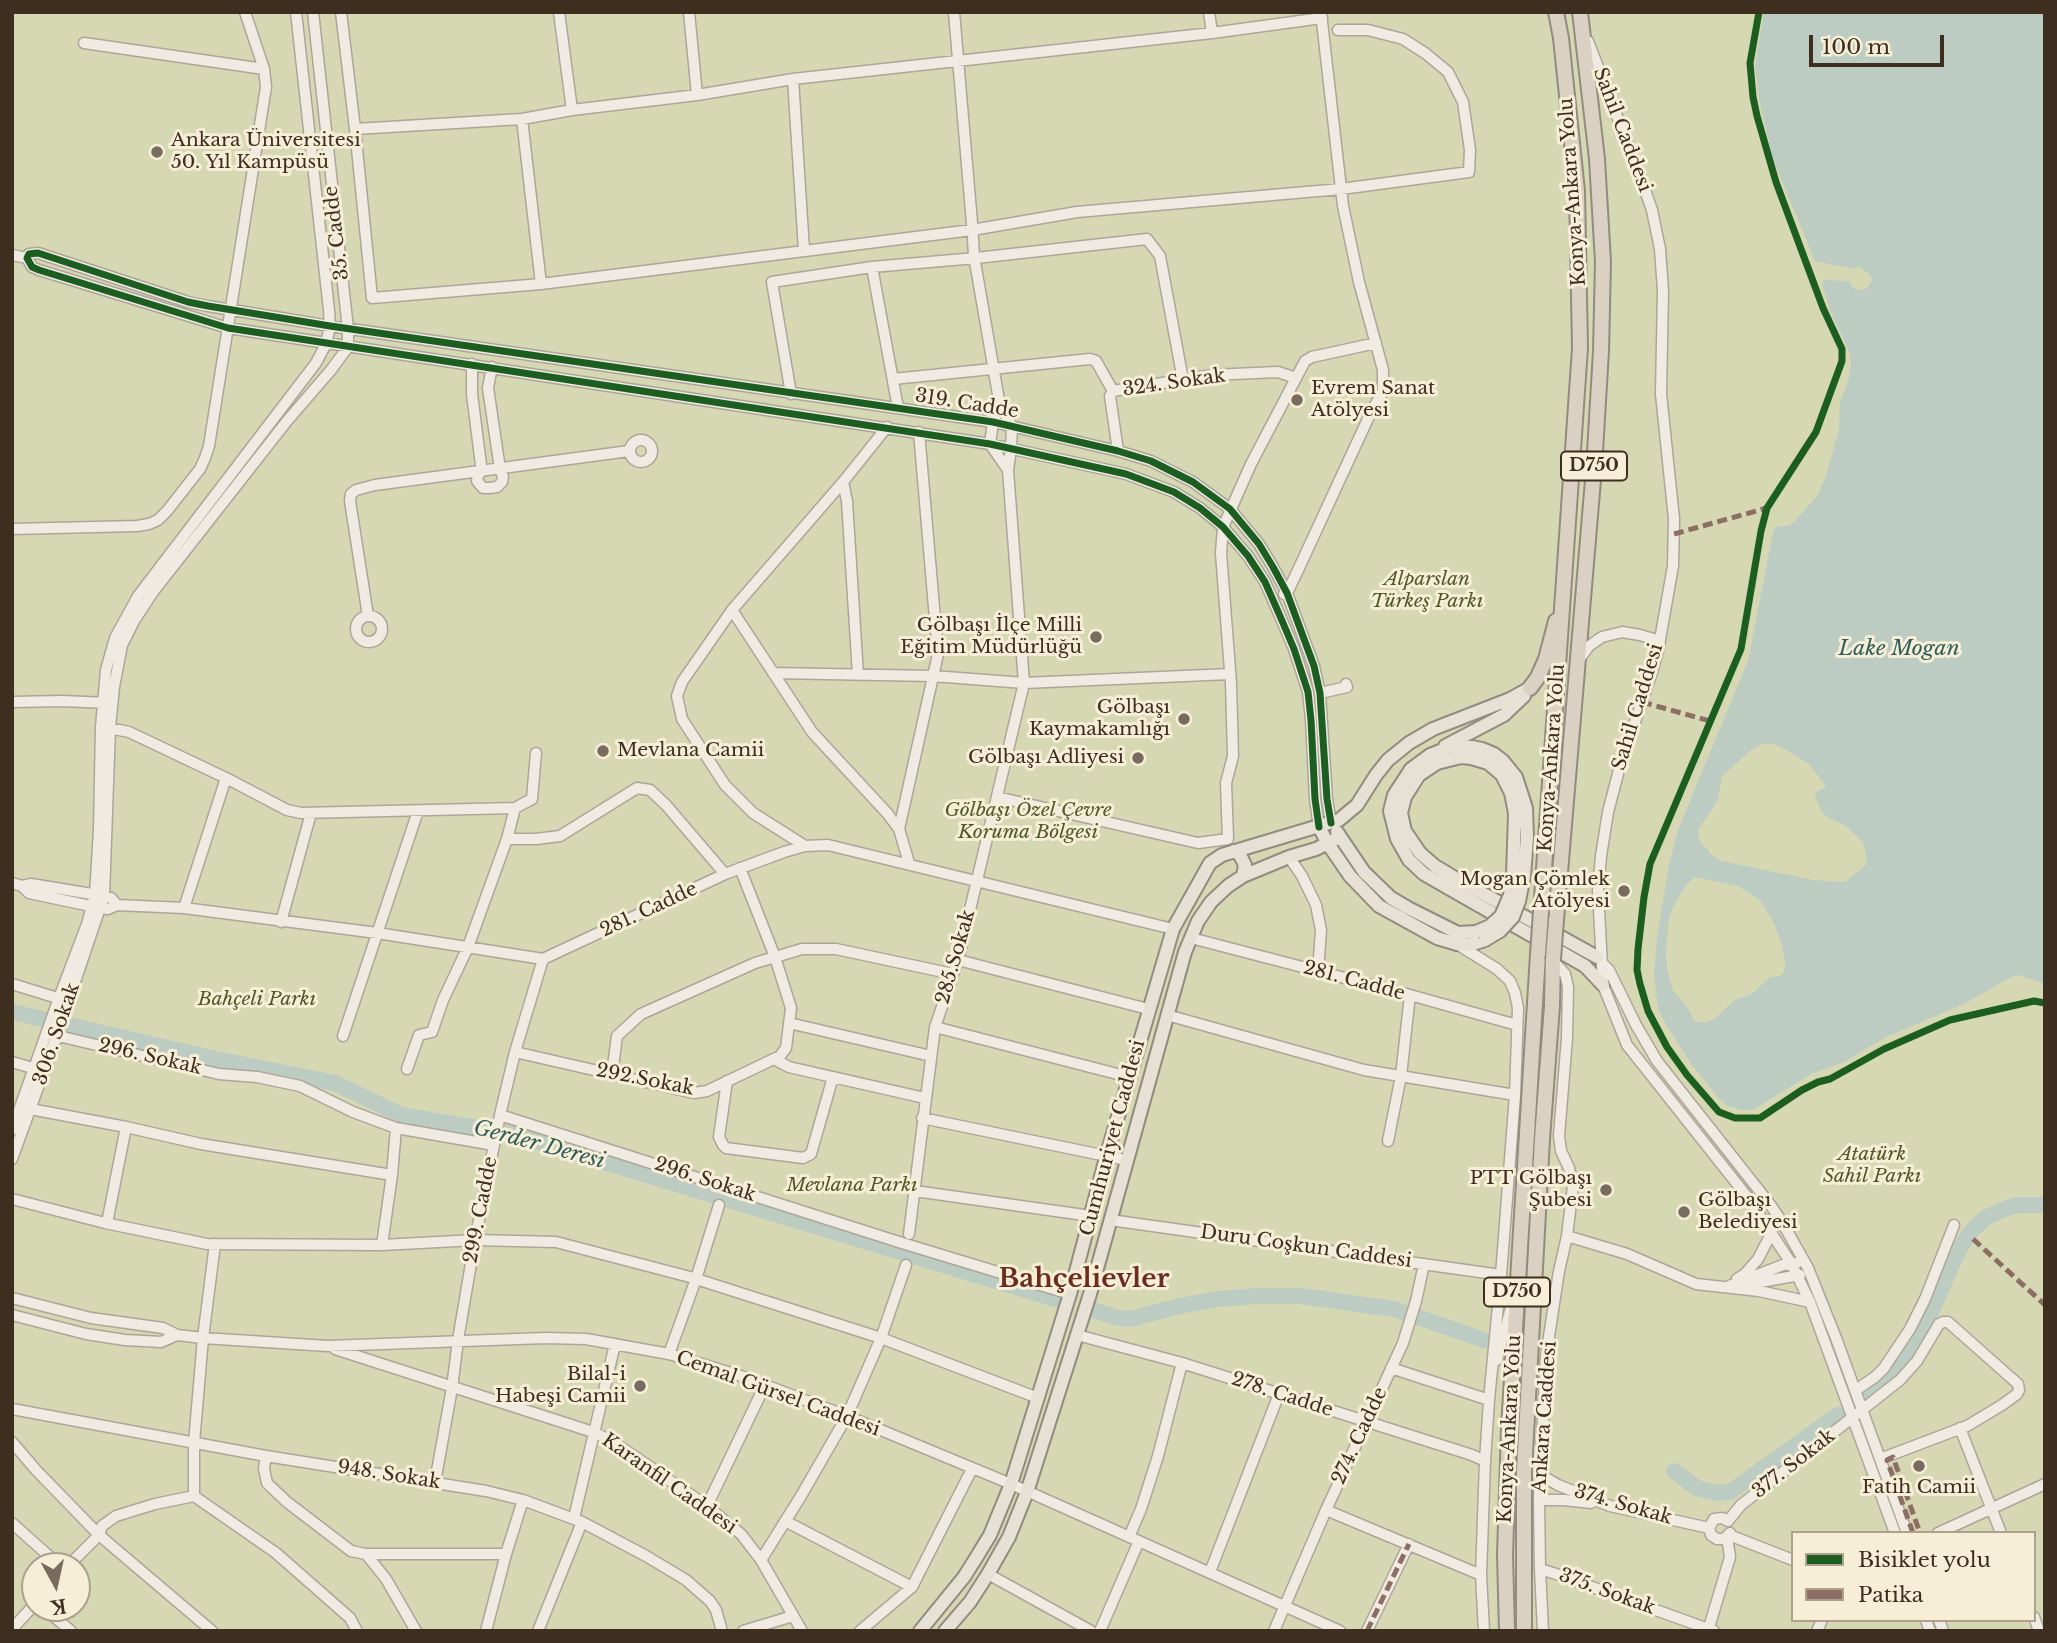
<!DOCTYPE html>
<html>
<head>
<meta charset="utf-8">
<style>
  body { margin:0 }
  #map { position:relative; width:2057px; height:1643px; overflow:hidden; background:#e7e0d1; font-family:"Libre Baskerville",serif }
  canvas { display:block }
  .frame { position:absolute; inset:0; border:14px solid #3d2e20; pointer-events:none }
  .legend { position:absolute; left:1791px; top:1531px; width:245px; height:91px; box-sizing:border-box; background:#f7eed8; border:2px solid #ada18e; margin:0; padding:9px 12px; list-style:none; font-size:21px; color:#3d2e20 }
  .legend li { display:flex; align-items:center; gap:14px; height:35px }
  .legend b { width:35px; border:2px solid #ada18e }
  .north { position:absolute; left:21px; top:1552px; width:70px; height:70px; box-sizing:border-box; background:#f7eed8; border:2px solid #ada18e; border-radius:50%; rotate:172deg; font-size:19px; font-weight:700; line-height:28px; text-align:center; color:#3d2e20 }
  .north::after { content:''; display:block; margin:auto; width:24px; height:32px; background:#786c5e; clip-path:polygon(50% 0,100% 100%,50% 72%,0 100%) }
  .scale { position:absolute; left:1809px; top:35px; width:135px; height:32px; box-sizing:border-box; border:4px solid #3d2e20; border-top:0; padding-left:9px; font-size:21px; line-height:24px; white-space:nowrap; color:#3d2e20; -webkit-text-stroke:5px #f7eed8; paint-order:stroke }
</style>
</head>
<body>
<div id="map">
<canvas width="2057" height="1643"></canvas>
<div class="frame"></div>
<ul class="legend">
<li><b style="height:9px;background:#1b5e20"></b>Bisiklet yolu</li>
<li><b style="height:9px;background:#8d6e63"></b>Patika</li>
</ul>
<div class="north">K</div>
<div class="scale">100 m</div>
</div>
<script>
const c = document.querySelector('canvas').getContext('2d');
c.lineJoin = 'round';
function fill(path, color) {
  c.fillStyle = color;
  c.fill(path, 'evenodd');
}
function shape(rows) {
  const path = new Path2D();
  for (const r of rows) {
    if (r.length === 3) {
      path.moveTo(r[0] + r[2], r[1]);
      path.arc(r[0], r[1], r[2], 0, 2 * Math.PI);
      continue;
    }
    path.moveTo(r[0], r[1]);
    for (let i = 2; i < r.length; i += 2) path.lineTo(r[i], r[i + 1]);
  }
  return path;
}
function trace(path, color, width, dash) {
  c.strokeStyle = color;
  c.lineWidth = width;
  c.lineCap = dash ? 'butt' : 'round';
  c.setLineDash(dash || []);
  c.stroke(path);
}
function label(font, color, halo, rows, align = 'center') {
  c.font = font + ' "Libre Baskerville",serif';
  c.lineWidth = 6;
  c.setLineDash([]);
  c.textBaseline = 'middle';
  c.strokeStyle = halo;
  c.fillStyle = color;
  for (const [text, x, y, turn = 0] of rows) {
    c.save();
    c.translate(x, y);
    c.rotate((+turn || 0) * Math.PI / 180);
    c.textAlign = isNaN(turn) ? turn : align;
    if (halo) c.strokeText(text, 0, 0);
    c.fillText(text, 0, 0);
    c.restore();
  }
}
const green = shape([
  [12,12,2045,12,2045,1631,12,1631],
  [1793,1533,2034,1533,2034,1620,1793,1620],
  [35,1566,77,1566,77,1608,35,1608]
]);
const water = shape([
  [1764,12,2045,12,2045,984,2019,975,2013,976,1964,1004,1886,1037,1844,1062,1811,1074,1753,1110,1742,1110,1728,1106,1718,1097,1691,1064,1663,1019,1658,1008,1654,975,1657,938,1669,865,1678,830,1748,661,1773,532,1776,527,1788,526,1795,521,1817,496,1825,479,1839,430,1840,403,1849,378,1851,363,1849,351,1831,312,1822,284,1824,280,1849,281,1853,288,1859,290,1866,289,1872,281,1871,276,1860,267,1854,269,1815,261,1773,159,1760,104,1755,66],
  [1761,744,1772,744,1781,747,1809,764,1826,786,1823,789,1816,792,1815,796,1821,810,1827,817,1845,825,1863,842,1867,859,1865,866,1845,882,1813,880,1721,861,1713,856,1700,842,1698,835,1699,828,1713,808,1718,798,1722,776,1750,751],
  [1695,877,1738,886,1760,900,1774,923,1782,945,1785,961,1785,969,1781,976,1770,977,1752,994,1735,1000,1714,1019,1704,1023,1694,1021,1688,1008,1673,991,1667,970,1666,951,1669,918,1674,905,1686,885]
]);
const river = shape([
  [12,1012,207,1057,335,1083,401,1115,512,1134,1062,1301],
  [1090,1309,1118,1318,1130,1319,1180,1306,1217,1299,1258,1296,1301,1296,1394,1309,1484,1340],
  [1867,1395,1891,1377,1917,1345,1952,1264,1962,1245,1973,1229,1987,1217,2007,1208,2017,1205,2045,1205],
  [1674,1471,1697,1488,1717,1493,1730,1492,1838,1415]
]);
const minor = shape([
  [341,12,355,129,372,298,541,284,972,230,1077,212,1341,189,1469,172,1470,150,1463,102,1448,72,1425,53,1403,39,1368,30,1338,30],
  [559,12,572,110],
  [689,12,697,95],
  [954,12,973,235],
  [1209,12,1212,33],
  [1588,41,1639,173,1652,210,1660,249,1663,291,1661,394,1674,519,1673,566,1658,651,1652,672,1620,766,1608,812,1601,856,1598,891,1603,985,1627,1045,1749,1199,1791,1263,1810,1302,1895,1533],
  [84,43,264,69],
  [793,79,804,250],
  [522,119,541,284],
  [355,129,522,119,572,110,697,95,793,79,1212,33,1322,18],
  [12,255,27,258],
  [872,267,898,408],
  [472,364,472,394,481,465,481,471,478,476,477,481,483,488,489,488,497,487,502,482,503,477,500,469,488,388,492,367],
  [893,379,1090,359,1096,361,1113,391],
  [791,394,772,282,872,267,976,258,1147,239,1160,256,1183,380],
  [1000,406,993,422,990,444,1008,470],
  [641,451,11],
  [1118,451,1110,396,1113,391,1212,375,1278,372,1296,378],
  [843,482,847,501,858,675],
  [12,529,137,526,149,524,158,520,167,511,200,469,205,458,209,446,266,87,264,69,245,12],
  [1284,594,1287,593,1299,568,1372,410,1383,392,1383,370,1359,282,1343,206,1321,13],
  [732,610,812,732,887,813,899,829,909,863],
  [369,629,13],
  [368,616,350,501,351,494,356,490,375,485,629,451],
  [1578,661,1589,646,1602,637,1622,632,1640,635,1660,641],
  [773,673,933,676,1024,683,1230,674],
  [1320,693,1347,687,1346,684],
  [12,702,61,701,109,703],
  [104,727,129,732,226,778,287,810,301,813,515,808,532,799,536,753],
  [997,797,1198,843,1228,839,1226,783,1233,756,1231,683,1221,553,1223,527,1251,464,1305,361,1312,357,1376,343],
  [1319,827,1315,799,1311,720,1308,692,1294,649,1280,616,1265,582,1248,556,1223,527,1200,508,1174,492,1126,474,990,444,228,328,39,270,32,267,27,258,29,254,38,253,188,302,208,306,330,326,993,422,1118,451,1151,461,1193,482,1230,509,1259,544,1273,567,1287,593,1314,666,1320,693,1327,799,1331,823],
  [899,829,938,654,919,432],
  [507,839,536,839,560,836,637,788,650,790,666,805,725,874],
  [805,846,753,813,725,785,682,719,677,696,682,682,732,610,843,482,887,427],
  [1289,857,1302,876,1316,905,1321,930,1318,971],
  [12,883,22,886,29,893,100,908,108,909,117,905,184,908,377,933,543,959,725,874,784,852,805,846,828,845,1173,929],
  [22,886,31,884,104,896,111,898,117,905],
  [184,908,226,778],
  [281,922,311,813],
  [1191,938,1410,995,1517,1025],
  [1457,944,1497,969,1510,981,1515,993,1518,1008,1515,1095,1501,1275,1489,1400,1485,1461,1481,1575,1484,1631],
  [958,960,1148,1009],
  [1602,963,1609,970,1636,1025,1657,1061,1769,1203,1782,1222,1808,1268,1836,1338,1907,1533],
  [12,984,64,1000],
  [1167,1015,1364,1070,1515,1095],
  [789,1023,931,1056],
  [935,1027,1129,1077],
  [54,1035,219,1074,257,1077,300,1086,353,1112,396,1128,494,1145],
  [343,1036,418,811],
  [515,1052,694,1093,707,1091,780,1056,786,1048,791,1008,775,957,740,868],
  [774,1059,789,1067,925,1098],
  [12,1062,39,1070],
  [407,1069,419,1035,432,1032,443,1000,468,947,507,839,515,808],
  [612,1074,617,1036,641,1014,755,963,802,949,836,949,953,974],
  [727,1081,719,1137,723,1145,726,1148,803,1158,811,1154,833,1077],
  [25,1108,126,1127,201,1144,392,1175],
  [500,1115,902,1243,1070,1294],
  [922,1118,1126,1160],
  [12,1130,59,998,87,924,95,895,99,830,101,727,106,670,115,638,138,596,316,363,326,344,330,326,329,310,296,12],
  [1388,1141,1401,1076,1410,995],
  [12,1159,57,1035,104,896,110,727,114,687,122,645,134,621,153,592,287,421,331,370,348,347,348,329,313,12],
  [915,1191,1091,1216],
  [12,1199,105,1223,207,1244,382,1245,475,1240,556,1242,690,1277,881,1338,1038,1398],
  [1110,1220,1501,1275],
  [107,1223,126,1127],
  [909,1234,935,1027,958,960,1024,683,1008,470,1011,448,1012,426,1000,406,974,256,973,239],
  [1567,1236,1627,1254,1696,1284,1759,1291,1810,1302],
  [382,1245,392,1175,396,1128],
  [1737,1279,1745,1274,1758,1259,1772,1232],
  [1743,1285,1800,1275],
  [1729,1286,1783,1265,1797,1263],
  [12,1298,91,1318,163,1328,177,1335,203,1338,328,1346,545,1338,586,1339,669,1354,741,1376,847,1416,1011,1484,1340,1631],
  [12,1315,86,1334,125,1340,161,1342,177,1335],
  [1077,1335,1182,1363,1472,1455,1485,1461],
  [335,1349,593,1432,612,1441,707,1506,741,1534,761,1560,802,1631],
  [669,1354,696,1279,719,1205],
  [1497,1360,1512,1304],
  [1391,1368,1489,1400],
  [1856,1390,1875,1377,1884,1368,1910,1329,1925,1299,1954,1225],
  [12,1409,266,1456,486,1491,523,1500,582,1522,646,1556,686,1580,710,1601,716,1610,722,1631],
  [1960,1428,2001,1533],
  [12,1442,36,1470,99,1535,212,1631],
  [266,1456,264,1469,267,1483,287,1502,351,1551,366,1554,386,1579,416,1631],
  [1539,1474,1558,1485,1610,1506,1709,1528],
  [435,1482,452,1388,458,1340,475,1240,500,1115,515,1052,543,959],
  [194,1496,194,1443,203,1338,215,1244],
  [1539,1500,1564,1500,1591,1503],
  [707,1506,765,1385],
  [1326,1510,1481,1575],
  [574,1518,615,1344],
  [785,1521,912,1587,972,1469],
  [1728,1521,1741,1505,1900,1380,1917,1361,1939,1324,1943,1322,1948,1322,2018,1384,2019,1390,2017,1394,2002,1405,1967,1426,1880,1459],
  [12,1523,60,1566],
  [1709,1528,1711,1535,1717,1539,1724,1539,1730,1533],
  [1709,1528,1714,1519,1722,1518,1728,1521],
  [1938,1533,2045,1484],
  [1729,1535,1793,1560],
  [1129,1537,1141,1509,1158,1456,1182,1363],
  [366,1554,506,1554],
  [761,1560,801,1496,847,1416,881,1338,906,1265],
  [68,1566,99,1535,102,1526,116,1516,155,1504,194,1496,276,1553,350,1618,357,1631],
  [1540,1569,1556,1574,1714,1631],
  [1210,1572,1279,1394],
  [988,1574,1091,1631],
  [44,1608,71,1631],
  [2034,1617,2039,1631],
  [1926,1620,1930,1631],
  [1939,1620,1943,1631],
  [12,1629,35,1604],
  [486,1631,506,1554,523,1500],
  [538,1631,582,1522],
  [743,1631,793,1616],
  [860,1631,912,1587],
  [1100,1631,1139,1541],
  [1274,1631,1326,1510,1403,1343,1416,1301,1424,1264],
  [1367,1631,1409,1544],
  [1543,1631,1540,1569,1539,1500,1546,1356,1559,1271,1567,1236,1573,1186,1569,1168,1561,1151,1559,1136,1567,1038,1568,987,1565,974,1553,961],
  [1708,1631,1730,1557,1727,1537],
  [1817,1631,1822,1620]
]);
const major = shape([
  [1445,746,1504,715,1524,696],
  [1319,827,1328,844,1350,876,1379,906,1437,938,1457,944,1470,945,1485,940],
  [1337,832,1364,872,1391,898,1408,908,1458,933,1476,932],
  [1234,851,1240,855,1245,865,1243,876],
  [1513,875,1515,813,1511,793,1502,775,1488,763,1471,758,1461,757,1437,763,1419,775,1405,797,1401,813,1405,831,1420,853,1435,866,1455,878,1597,957],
  [1524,876,1527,837,1526,808,1516,777,1503,761,1494,754,1482,749,1472,747,1450,747,1430,755,1411,769,1394,795,1390,811,1397,839,1409,860,1424,874,1585,966,1603,985],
  [920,1631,964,1577,976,1558,990,1535,1011,1484,1070,1294,1107,1154,1173,929,1210,863,1222,855,1339,820,1357,805,1376,775,1388,760,1409,743,1433,729,1510,699,1530,688],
  [945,1631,970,1602,988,1574,1009,1537,1027,1492,1090,1294,1185,952,1198,921,1211,902,1228,886,1243,876,1289,857,1316,849,1340,837]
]);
const highway = shape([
  [1530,688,1538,677,1546,659,1556,621],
  [1541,912,1580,348,1577,191,1561,38,1556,12],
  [1556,920,1594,468,1601,351,1603,262,1597,159,1580,12],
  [1507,1631,1505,1555,1509,1427,1538,954],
  [1524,1631,1524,1471,1542,1139,1552,1006,1553,959]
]);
const majorBridge = shape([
  [1476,932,1490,926,1501,916,1510,895,1513,875],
  [1485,940,1500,931,1513,917,1519,901,1524,876]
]);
const highwayBridge = shape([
  [1538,954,1541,912],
  [1553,959,1556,920]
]);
const quiet = shape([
  [1674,534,1767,508],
  [1642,702,1710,721],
  [1973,1239,2045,1305],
  [1913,1533,1887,1460,1893,1457,1920,1533],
  [1367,1631,1409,1544]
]);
const cycleway = shape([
  [1759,12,1750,63,1753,97,1757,116,1776,182,1823,308,1842,349,1842,361,1816,432,1767,508,1761,531,1741,649,1650,864,1644,897,1638,949,1637,970,1640,984,1648,1011,1667,1047,1687,1075,1719,1112,1735,1118,1760,1118,1802,1090,1818,1082,1830,1079,1884,1049,1950,1020,2034,1001,2045,1003],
  [1319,827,1315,799,1311,720,1308,692,1294,649,1280,616,1265,582,1248,556,1223,527,1200,508,1174,492,1126,474,990,444,228,328,39,270,32,267,27,258,29,254,38,253,188,302,208,306,330,326,993,422,1118,451,1151,461,1193,482,1230,509,1259,544,1273,567,1287,593,1314,666,1320,693,1327,799,1331,823]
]);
const markers = [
  [157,152,7,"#786c5e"],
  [1297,400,7,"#786c5e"],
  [1096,637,7,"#786c5e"],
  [1184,719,7,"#786c5e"],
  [603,751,7,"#786c5e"],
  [1138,758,7,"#786c5e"],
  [1624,891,7,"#786c5e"],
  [1606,1190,7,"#786c5e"],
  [1684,1212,7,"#786c5e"],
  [640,1386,7,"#786c5e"],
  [1919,1466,7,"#786c5e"]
];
const shields = [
  [1594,466,66],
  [1517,1292,66]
];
const shieldNames = [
  ["D750",1594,466],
  ["D750",1517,1292]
];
const streetNames = [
  ["Sahil Caddesi",1622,130,69],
  ["Konya-Ankara Yolu",1573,192,-94],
  ["35. Cadde",337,233,-97],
  ["324. Sokak",1174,383,-8],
  ["319. Cadde",967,404,9],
  ["Sahil Caddesi",1638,707,-73],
  ["Konya-Ankara Yolu",1552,758,-86],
  ["281. Cadde",649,910,-25],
  ["285.Sokak",956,957,-74],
  ["281. Cadde",1354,981,15],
  ["306. Sokak",57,1034,-71],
  ["296. Sokak",150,1057,13],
  ["292.Sokak",645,1080,11],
  ["Cumhuriyet Caddesi",1113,1138,-75],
  ["296. Sokak",705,1180,18],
  ["299. Cadde",481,1210,-79],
  ["Duru Coşkun Caddesi",1306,1247,8],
  ["Cemal Gürsel Caddesi",778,1394,20],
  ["278. Cadde",1282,1395,18],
  ["Ankara Caddesi",1545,1417,-86],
  ["Konya-Ankara Yolu",1510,1429,-87],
  ["274. Cadde",1360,1436,-65],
  ["377. Sokak",1794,1464,-38],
  ["948. Sokak",389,1475,9],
  ["Karanfil Caddesi",669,1484,35],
  ["374. Sokak",1623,1505,16],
  ["375. Sokak",1607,1592,20]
];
const poiNames = [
  ["Ankara Üniversitesi",171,141,"left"],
  ["50. Yıl Kampüsü",171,163,"left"],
  ["Evrem Sanat",1311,389,"left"],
  ["Atölyesi",1311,411,"left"],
  ["Gölbaşı İlçe Milli",1082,626],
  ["Eğitim Müdürlüğü",1082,648],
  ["Gölbaşı",1170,708],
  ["Kaymakamlığı",1170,730],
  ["Mevlana Camii",617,751,"left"],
  ["Gölbaşı Adliyesi",1124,758],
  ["Mogan Çömlek",1610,880],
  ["Atölyesi",1610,902],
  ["PTT Gölbaşı",1592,1179],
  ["Şubesi",1592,1201],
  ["Gölbaşı",1698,1201,"left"],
  ["Belediyesi",1698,1223,"left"],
  ["Bilal-i",626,1375],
  ["Habeşi Camii",626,1397],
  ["Fatih Camii",1919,1488,"center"]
];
const parkNames = [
  ["Alparslan",1427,580],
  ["Türkeş Parkı",1427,602],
  ["Gölbaşı Özel Çevre",1028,811],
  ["Koruma Bölgesi",1028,833],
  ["Bahçeli Parkı",257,1000],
  ["Atatürk",1872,1155],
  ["Sahil Parkı",1872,1177],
  ["Mevlana Parkı",852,1186]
];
const waterNames = [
  ["Lake Mogan",1899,649],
  ["Gerder Deresi",539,1145,15]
];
const districtNames = [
  ["Bahçelievler",1084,1280]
];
fill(green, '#d6d7b3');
fill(water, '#bcccc2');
trace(river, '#bcccc2', 16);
trace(minor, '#ada599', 13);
trace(major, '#928b80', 16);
trace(highway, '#928b80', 18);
trace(minor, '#efebe3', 10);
trace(major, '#e6e1d4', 12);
trace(highway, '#dad1c2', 14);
trace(majorBridge, '#928b80', 16, []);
trace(highwayBridge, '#928b80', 18, []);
trace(majorBridge, '#e6e1d4', 12);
trace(highwayBridge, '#dad1c2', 14);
trace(quiet, '#8d6e63', 5, [10, 5]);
trace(cycleway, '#1b5e20', 7);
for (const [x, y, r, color] of markers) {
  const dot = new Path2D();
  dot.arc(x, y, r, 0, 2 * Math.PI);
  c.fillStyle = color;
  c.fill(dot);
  trace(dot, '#f7eed8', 2.5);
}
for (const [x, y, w] of shields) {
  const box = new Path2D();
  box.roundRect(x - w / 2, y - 14.5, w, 29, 5);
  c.fillStyle = '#f7eed8';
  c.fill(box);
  trace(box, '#3d2e20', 2);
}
label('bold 18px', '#3d2e20', null, shieldNames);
label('19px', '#3d2e20', '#f7eed8', streetNames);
label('19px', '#3d2e20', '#f7eed8', poiNames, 'right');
label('italic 19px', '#4d5a26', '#f7eed8', parkNames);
label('italic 21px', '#2f5d5a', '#f7eed8', waterNames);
label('bold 26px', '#6b2e1e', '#f7eed8', districtNames);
</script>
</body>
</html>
